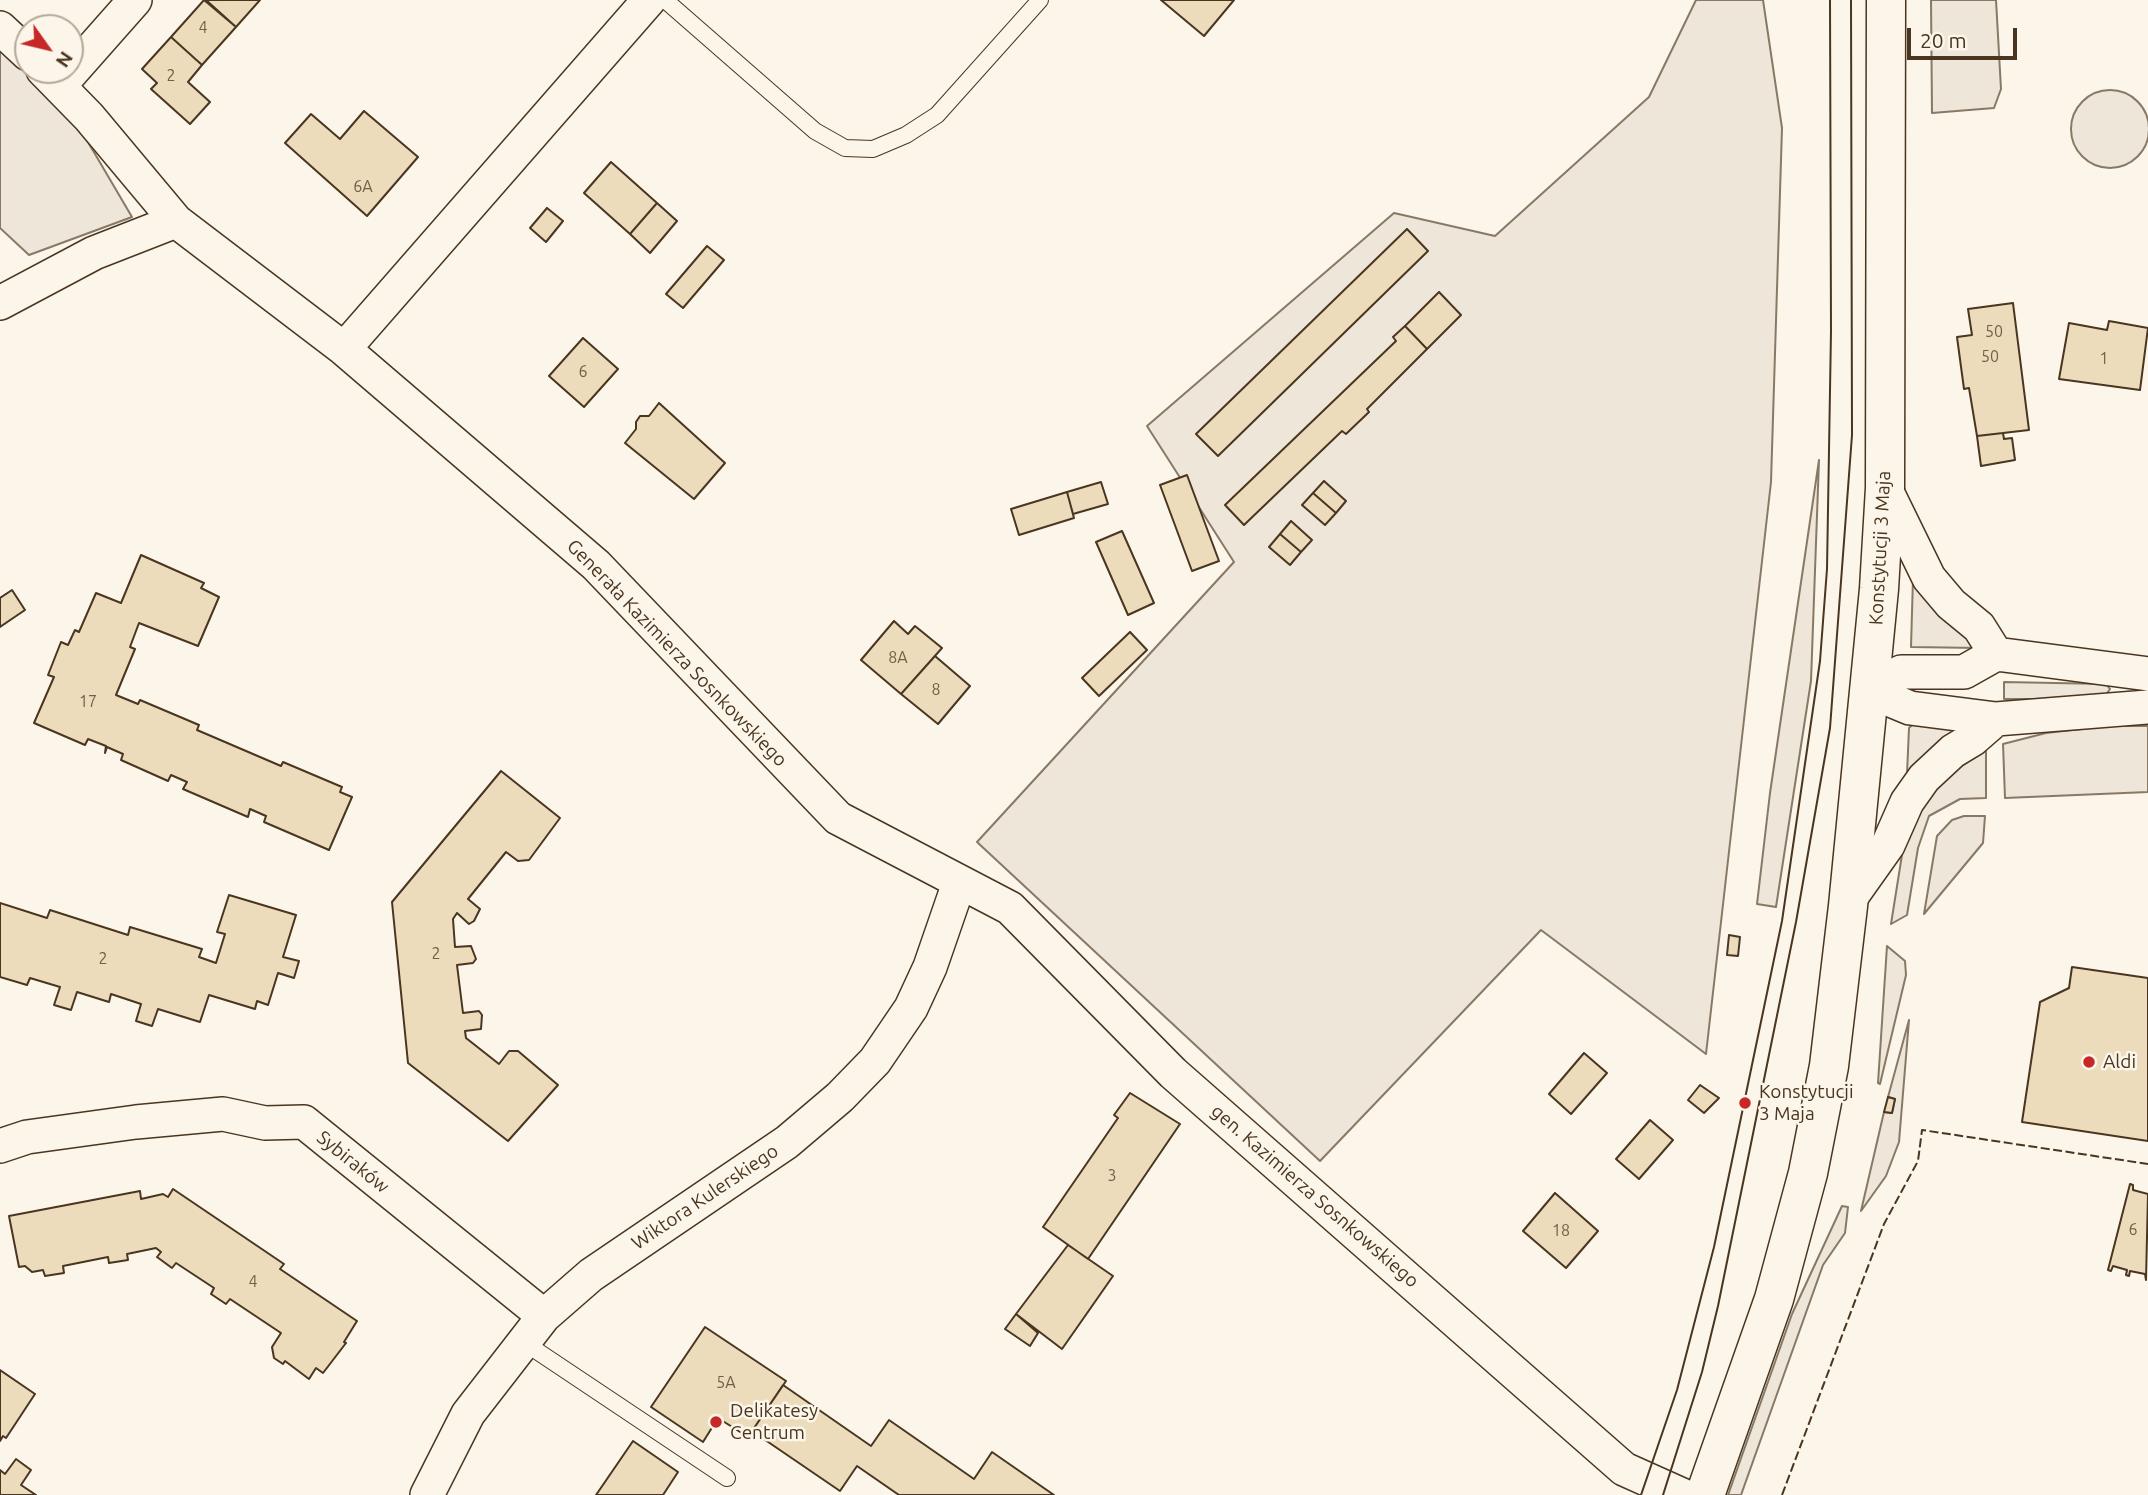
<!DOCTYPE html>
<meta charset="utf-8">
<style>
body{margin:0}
#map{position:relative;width:2148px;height:1495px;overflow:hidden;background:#fbf6e9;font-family:Ubuntu,sans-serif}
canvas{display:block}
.north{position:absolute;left:14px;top:14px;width:70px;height:70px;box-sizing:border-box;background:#fbf6e9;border:2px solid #b4a999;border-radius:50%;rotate:124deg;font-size:19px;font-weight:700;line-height:28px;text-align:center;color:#4a3520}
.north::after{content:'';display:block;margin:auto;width:24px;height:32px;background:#c62828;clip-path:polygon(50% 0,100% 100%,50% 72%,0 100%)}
.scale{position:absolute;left:1907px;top:28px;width:110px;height:32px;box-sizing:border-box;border:4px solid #4a3520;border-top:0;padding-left:9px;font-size:21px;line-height:24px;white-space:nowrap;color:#4a3520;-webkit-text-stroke:5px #fbf6e9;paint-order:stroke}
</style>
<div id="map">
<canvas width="2148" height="1495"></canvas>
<div class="north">N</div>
<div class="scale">20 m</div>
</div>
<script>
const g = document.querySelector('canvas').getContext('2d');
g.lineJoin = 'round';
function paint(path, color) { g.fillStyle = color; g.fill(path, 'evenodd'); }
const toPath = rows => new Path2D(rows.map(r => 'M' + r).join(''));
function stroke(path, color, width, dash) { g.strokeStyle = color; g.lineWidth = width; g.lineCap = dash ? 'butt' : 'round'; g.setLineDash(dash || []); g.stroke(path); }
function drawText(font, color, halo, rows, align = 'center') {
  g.font = font + ' Ubuntu,sans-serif'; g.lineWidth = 5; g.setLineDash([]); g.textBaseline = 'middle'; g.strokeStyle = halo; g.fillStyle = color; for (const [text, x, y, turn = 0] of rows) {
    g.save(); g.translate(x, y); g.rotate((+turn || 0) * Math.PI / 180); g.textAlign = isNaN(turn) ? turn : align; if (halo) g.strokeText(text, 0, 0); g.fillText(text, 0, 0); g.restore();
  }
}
const green = toPath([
 [1696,0,1763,0,1782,128,1771,482,1706,1054,1541,930,1320,1161,977,842,1234,562,1147,426,1394,213,1495,236,1649,97,1696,0],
 [1931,0,1996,0,2001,89,1994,108,1932,113,1931,0],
 [0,42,58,91,132,217,29,255,0,228,0,42],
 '2071 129a39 39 0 1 1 78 0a39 39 0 1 1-78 0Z',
 [1819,460,1811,681,1776,907,1757,904,1770,793,1819,460],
 [1913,578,1979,648,1911,647,1913,578],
 [2004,682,2106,684,2110,689,2103,699,2004,699,2004,682],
 [1913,724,1969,724,1907,774,1909,728,1913,724],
 [2108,726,2148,726,2148,792,2005,798,2003,744,2046,733,2108,726],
 [1986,751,1986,798,1960,799,1929,816,1918,848,1907,915,1891,924,1905,836,1926,799,1957,769,1986,751],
 [1964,816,1985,816,1983,843,1924,914,1937,836,1952,820,1964,816],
 [1887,946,1905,961,1906,975,1880,1084,1878,1083,1887,946],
 [1909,1020,1899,1142,1886,1176,1861,1211,1884,1112,1892,1113,1895,1099,1888,1097,1909,1020],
 [1842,1206,1848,1207,1845,1233,1823,1265,1741,1495,1728,1495,1792,1314,1842,1206]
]);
paint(green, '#ede6d9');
stroke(green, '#887966', 2);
const building = toPath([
 [204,0,236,27,202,65,171,37,204,0],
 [206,0,260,0,236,27,206,0],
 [1161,0,1234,0,1204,36,1161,0],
 [171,37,202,65,188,82,210,102,190,124,151,89,157,83,142,69,171,37],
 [364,111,418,157,367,216,285,143,311,114,340,139,364,111],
 [611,162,657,203,630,234,584,193,611,162],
 [657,203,677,221,650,253,630,234,657,203],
 [547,208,563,221,546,242,530,228,547,208],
 [1407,229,1428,251,1218,456,1196,434,1407,229],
 [707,246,724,260,683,308,666,294,707,246],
 [1439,292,1461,315,1427,349,1405,326,1439,292],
 [2013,303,2029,430,1977,436,1969,388,1964,389,1957,337,1972,335,1968,309,2013,303],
 [2109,321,2148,328,2140,390,2059,379,2069,323,2107,330,2109,321],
 [1405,326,1427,349,1367,409,1369,412,1346,434,1342,431,1244,525,1225,505,1396,341,1393,337,1405,326],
 [583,338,618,369,584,407,549,376,583,338],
 [659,403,725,463,694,499,625,443,636,429,636,422,640,416,649,416,659,403],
 [2003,433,2004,439,2012,438,2015,460,1981,466,1977,436,2003,433],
 [1187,475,1219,561,1192,571,1160,485,1187,475],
 [1324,481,1346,501,1336,513,1313,493,1324,481],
 [1101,482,1108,504,1073,514,1067,492,1101,482],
 [1067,492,1074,518,1019,535,1011,509,1067,492],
 [1313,493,1336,513,1325,525,1302,505,1313,493],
 [1291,521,1312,540,1301,552,1280,534,1291,521],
 [1122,531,1154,603,1128,615,1096,542,1122,531],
 [1280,534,1301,552,1290,565,1269,547,1280,534],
 [141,555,204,583,201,588,219,597,198,646,139,623,130,647,135,649,116,695,138,704,140,700,199,725,197,730,281,766,283,762,342,787,340,792,352,797,329,850,264,822,266,816,250,809,248,817,183,789,187,782,171,775,168,781,121,760,123,754,107,747,105,753,106,746,88,739,85,745,34,723,54,677,48,675,61,642,68,645,75,630,79,632,96,593,121,603,141,555],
 [12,590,25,610,0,627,0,598,12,590],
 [894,621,908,634,915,626,942,648,901,694,861,660,894,621],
 [1130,632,1147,650,1099,696,1082,678,1130,632],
 [935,656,970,686,938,724,901,694,935,656],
 [501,771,560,818,529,860,518,861,506,852,468,899,480,909,474,921,469,924,457,913,453,919,455,947,471,946,476,959,473,963,457,965,463,1013,479,1011,482,1015,481,1029,465,1031,466,1038,499,1064,509,1051,518,1051,558,1085,508,1141,408,1063,392,902,501,771],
 [229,895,296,915,283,957,299,961,294,978,278,973,268,1005,257,1001,255,1009,209,995,200,1022,158,1009,152,1026,136,1021,141,1004,111,994,109,1002,77,992,71,1010,54,1005,60,987,30,978,27,985,0,977,0,903,47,918,50,910,128,935,130,927,202,949,199,957,216,963,225,934,217,932,229,895],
 [1729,935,1740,937,1738,956,1727,955,1729,935],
 [2072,967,2148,978,2148,1141,2022,1122,2040,1002,2069,988,2072,967],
 [1584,1053,1607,1073,1571,1114,1549,1094,1584,1053],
 [1700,1085,1719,1098,1704,1113,1688,1100,1700,1085],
 [1130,1093,1180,1124,1088,1259,1043,1227,1118,1118,1114,1115,1130,1093],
 [1888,1097,1895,1099,1892,1113,1884,1112,1888,1097],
 [1650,1120,1673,1140,1639,1179,1616,1159,1650,1120],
 [2130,1184,2133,1185,2133,1190,2148,1194,2146,1280,2145,1274,2130,1271,2129,1276,2126,1275,2127,1270,2113,1266,2111,1271,2108,1270,2130,1184],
 [173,1189,284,1264,280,1269,357,1321,344,1342,346,1343,323,1373,316,1368,309,1379,285,1361,283,1364,274,1358,272,1347,281,1333,230,1299,226,1304,211,1294,214,1288,176,1263,172,1268,157,1257,161,1252,156,1248,127,1254,128,1260,109,1263,108,1257,63,1266,64,1273,45,1276,43,1270,32,1272,25,1266,19,1267,9,1216,140,1191,141,1199,163,1194,168,1197,173,1189],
 [1555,1193,1598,1231,1566,1268,1523,1231,1555,1193],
 [1068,1245,1113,1276,1062,1349,1016,1314,1068,1245],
 [1016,1314,1038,1333,1030,1346,1005,1329,1016,1314],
 [705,1327,786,1381,748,1437,718,1418,703,1442,651,1407,705,1327],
 [0,1370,35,1394,6,1438,3,1436,0,1441,0,1370],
 [783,1385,871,1446,889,1420,974,1479,992,1452,1054,1495,899,1495,857,1466,840,1491,752,1431,783,1385],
 [633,1441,678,1472,663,1495,596,1495,633,1441],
 [16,1459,31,1470,21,1485,36,1495,0,1495,0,1470,5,1474,16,1459]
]);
paint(building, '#ecdcbc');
stroke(building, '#4a3520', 2);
const service = toPath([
 [665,0,815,131,845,148,873,149,906,135,937,115,1040,0],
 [522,1341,727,1478]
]);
const minor = toPath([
 [0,28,28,54],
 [43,70,89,117,176,221,344,349,596,565,838,818,1010,908,1173,1073,1624,1469,1682,1495],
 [59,86,135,0],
 [0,303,94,253,176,221],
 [344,349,649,0],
 [1885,488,1929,578,1951,604,1979,627,1996,654],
 [1869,691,1901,672,1964,672,1996,654,2148,674],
 [1869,691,1910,708,1996,719,2148,707],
 [1849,900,1888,845,1907,802,1924,778,1953,751,1973,739,1996,719],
 [0,1146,27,1137,136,1122,223,1114,265,1123,304,1122,544,1316],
 [427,1495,468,1414,544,1316,591,1275,787,1142,840,1097,875,1061,911,1008,930,967,959,883]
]);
const tertiary = toPath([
 [1705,1495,1774,1299,1808,1173,1829,1066,1848,906,1879,589,1885,488,1886,0]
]);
stroke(service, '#4a3520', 18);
stroke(minor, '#4a3520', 36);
stroke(tertiary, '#4a3520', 41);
stroke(service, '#fbf6e9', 16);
stroke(minor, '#fbf6e9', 33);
stroke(tertiary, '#fbf6e9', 38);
stroke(toPath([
 [1641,1495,1677,1390,1714,1247,1782,921,1820,661,1827,569,1831,331,1830,0],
 [1663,1495,1702,1372,1718,1306,1796,922,1830,728,1852,435,1851,0]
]), '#4a3520', 2);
stroke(toPath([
 [1782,1495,1884,1224,1918,1161,1922,1130,2148,1164]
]), '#4a3520', 2, [9, 3.5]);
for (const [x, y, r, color] of [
 [2089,1062,7,"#c62828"],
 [1745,1103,7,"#c62828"],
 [716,1422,7,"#c62828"]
]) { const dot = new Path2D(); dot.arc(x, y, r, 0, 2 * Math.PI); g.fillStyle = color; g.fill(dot); stroke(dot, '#fbf6e9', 2.5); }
drawText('16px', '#725f47', null, [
 ["4",203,28],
 ["2",171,76],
 ["6A",363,187],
 ["50",1994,332],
 ["50",1990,357],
 ["1",2104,359],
 ["6",583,372],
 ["8A",898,658],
 ["8",936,690],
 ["17",88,702],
 ["2",436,954],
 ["2",103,959],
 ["3",1112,1176],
 ["6",2133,1230],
 ["18",1561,1231],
 ["4",253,1282],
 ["5A",726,1383]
]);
drawText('19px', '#4a3520', '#fbf6e9', [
 ["Konstytucji 3 Maja",1880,548,-87],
 ["Generała Kazimierza Sosnkowskiego",677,653,46],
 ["Sybiraków",353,1162,39],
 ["gen. Kazimierza Sosnkowskiego",1315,1196,41],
 ["Wiktora Kulerskiego",705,1197,-34]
]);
drawText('19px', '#4a3520', '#fbf6e9', [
 ["Aldi",2103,1062],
 ["Konstytucji",1759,1092],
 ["3 Maja",1759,1114],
 ["Delikatesy",730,1411],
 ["Centrum",730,1433]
], 'left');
</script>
